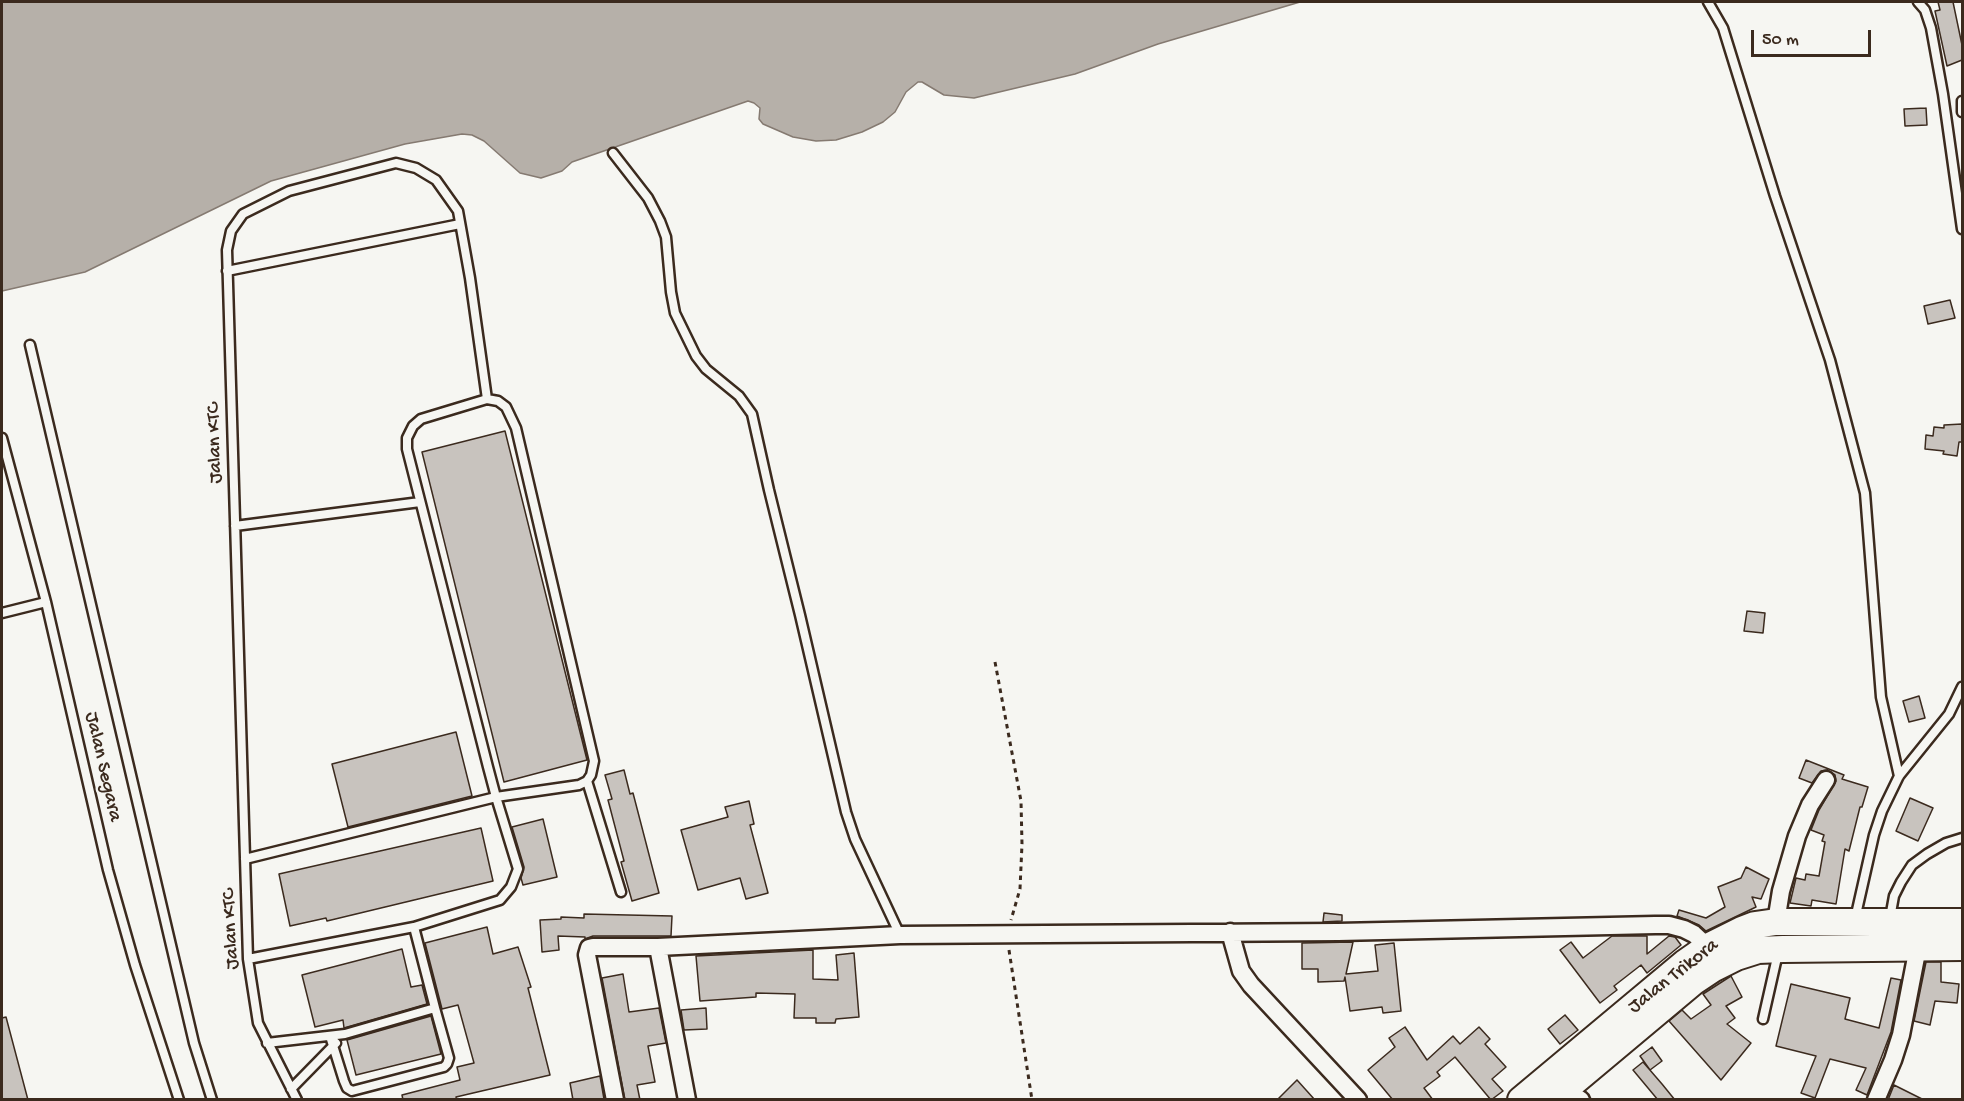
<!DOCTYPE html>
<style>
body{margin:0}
#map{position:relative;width:1964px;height:1101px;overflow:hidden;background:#f6f6f2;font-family:"Gochi Hand",sans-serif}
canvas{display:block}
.frame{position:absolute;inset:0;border:3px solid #3b2a1e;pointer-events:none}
.scale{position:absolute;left:1751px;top:30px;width:120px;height:27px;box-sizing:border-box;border:3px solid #3b2a1e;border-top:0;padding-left:8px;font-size:18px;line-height:21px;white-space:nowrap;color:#3b2a1e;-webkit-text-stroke:4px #f6f6f2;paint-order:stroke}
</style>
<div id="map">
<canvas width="1964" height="1101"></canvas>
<div class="frame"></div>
<div class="scale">50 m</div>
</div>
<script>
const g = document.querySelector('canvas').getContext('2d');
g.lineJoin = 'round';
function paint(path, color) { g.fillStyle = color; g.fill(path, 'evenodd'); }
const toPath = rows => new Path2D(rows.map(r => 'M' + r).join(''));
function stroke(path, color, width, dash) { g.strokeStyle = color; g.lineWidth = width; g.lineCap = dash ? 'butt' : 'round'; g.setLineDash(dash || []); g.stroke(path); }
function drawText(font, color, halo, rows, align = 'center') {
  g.font = font + ' "Gochi Hand",sans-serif'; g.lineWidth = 4.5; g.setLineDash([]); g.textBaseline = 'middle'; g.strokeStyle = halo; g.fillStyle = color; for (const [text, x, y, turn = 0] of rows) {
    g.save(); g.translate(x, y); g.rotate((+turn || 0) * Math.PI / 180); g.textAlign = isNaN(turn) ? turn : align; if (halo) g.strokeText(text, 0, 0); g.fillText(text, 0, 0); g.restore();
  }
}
const water = toPath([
 [2,2,1300,2,1158,44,1075,74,974,98,944,95,922,82,918,82,906,92,895,112,883,122,862,132,836,140,816,141,793,137,763,124,759,119,760,108,754,103,748,101,572,162,562,171,541,178,520,173,484,141,472,135,462,134,405,144,271,181,85,272,2,291,2,2]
]);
paint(water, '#b6b0a9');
stroke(water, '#857a71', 1.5);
const building = toPath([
 [1938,2,1953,2,1962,45,1962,60,1947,66,1935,11,1940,10,1938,2],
 [1926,108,1927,125,1905,126,1904,109,1926,108],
 [1950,300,1955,318,1928,324,1924,306,1950,300],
 [1962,424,1962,442,1959,442,1957,456,1943,454,1944,451,1925,449,1926,435,1933,436,1934,427,1944,428,1944,425,1962,424],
 [505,431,587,760,504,782,422,452,505,431],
 [1747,611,1765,613,1763,633,1744,631,1747,611],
 [1919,696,1925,718,1909,722,1903,701,1919,696],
 [456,732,472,796,348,827,332,764,456,732],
 [1806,760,1844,775,1842,779,1868,787,1862,807,1860,807,1849,851,1845,849,1836,904,1812,900,1811,906,1790,903,1796,878,1805,880,1806,874,1819,876,1825,842,1822,841,1824,835,1811,830,1819,810,1836,781,1835,775,1827,770,1821,771,1812,783,1799,778,1806,760],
 [624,770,630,794,633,793,659,893,632,901,621,862,624,861,608,800,612,799,605,775,624,770],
 [1910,798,1933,808,1918,841,1896,831,1910,798],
 [749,801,754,824,750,825,768,893,746,899,740,878,698,890,681,830,728,817,725,807,749,801],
 [543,819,557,877,523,885,521,878,524,867,512,827,543,819],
 [481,828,493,881,327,921,326,918,290,926,279,874,481,828],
 [1746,867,1769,879,1761,899,1752,897,1756,907,1706,931,1699,925,1677,916,1679,910,1706,918,1725,907,1718,887,1741,878,1746,867],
 [1324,913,1342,915,1342,921,1323,922,1324,913],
 [584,914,672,916,671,936,593,936,585,939,585,937,558,936,559,950,542,952,540,920,561,919,561,917,584,918,584,914],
 [487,927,493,954,518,947,531,987,528,988,550,1075,456,1097,457,1100,403,1100,402,1095,460,1080,457,1067,474,1063,458,1005,442,1009,425,943,487,927],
 [1612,936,1647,936,1647,954,1669,936,1675,937,1681,945,1647,973,1641,965,1614,986,1617,990,1600,1003,1560,950,1571,942,1583,958,1612,936],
 [1353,942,1346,974,1378,971,1375,945,1394,943,1401,1011,1383,1013,1382,1007,1350,1011,1345,977,1344,981,1318,982,1318,969,1302,969,1302,943,1353,942],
 [402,949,411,987,422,985,427,1004,344,1028,343,1020,315,1027,302,975,402,949],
 [813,950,813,979,838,980,836,955,854,953,859,1017,836,1019,835,1023,816,1023,816,1018,794,1018,795,994,756,993,756,997,700,1001,696,956,813,950],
 [1926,962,1941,962,1941,982,1959,984,1957,1003,1935,1001,1930,1025,1914,1021,1926,962],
 [623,974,629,1012,659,1008,666,1043,648,1046,655,1082,637,1085,640,1100,625,1100,602,978,623,974],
 [1731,976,1742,997,1726,1006,1735,1018,1727,1024,1751,1043,1721,1080,1669,1021,1682,1010,1691,1019,1711,1005,1703,994,1731,976],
 [1891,978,1901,980,1891,1032,1867,1095,1856,1090,1866,1068,1830,1059,1815,1098,1801,1093,1816,1056,1776,1046,1791,984,1850,998,1845,1019,1879,1028,1891,978],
 [706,1008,707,1029,684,1030,681,1010,706,1008],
 [1565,1015,1578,1030,1560,1044,1548,1029,1565,1015],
 [431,1016,441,1054,356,1075,347,1040,431,1016],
 [6,1017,28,1100,2,1100,2,1018,6,1017],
 [1405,1027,1427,1060,1453,1036,1460,1044,1479,1027,1490,1039,1485,1044,1506,1067,1492,1079,1503,1091,1491,1100,1455,1057,1437,1072,1440,1076,1424,1088,1433,1100,1393,1100,1368,1070,1395,1047,1389,1038,1405,1027],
 [1652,1047,1662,1061,1650,1070,1640,1056,1652,1047],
 [1643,1062,1662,1084,1675,1100,1658,1100,1633,1070,1643,1062],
 [600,1076,604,1099,573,1100,570,1083,600,1076],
 [1297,1080,1315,1100,1277,1100,1297,1080],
 [1894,1085,1924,1100,1888,1100,1894,1085]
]);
paint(building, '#c8c3be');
stroke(building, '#3b2a1e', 1.5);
const service = toPath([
 [1708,2,1723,28,1775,196,1830,360,1865,493,1881,697,1899,776],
 [1918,2,1925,10,1931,28,1943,94,1962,229],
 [1962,101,1962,112],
 [613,153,648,198,660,221,666,237,671,292,675,313,696,356,706,369,739,396,752,414,769,490,800,615,846,812,855,839,900,935],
 [227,271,460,224],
 [30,345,194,1043,212,1100],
 [2,438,46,602,108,870,135,965,179,1100],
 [235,526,420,502],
 [2,613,46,602],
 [587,781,621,892],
 [245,859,496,797,579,785,587,781,591,775,594,761,516,428,506,407,498,401,487,399,421,419,413,426,407,438,407,449,488,767,496,797,518,869,511,887,500,900,414,927,435,1008,345,1034,267,1043],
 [1890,918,1894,896,1901,882,1912,865,1927,854,1946,843,1962,838],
 [1855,919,1874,835,1882,811,1899,776,1949,714,1962,687],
 [248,959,414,927],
 [1763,1019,1778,953],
 [330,1036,344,1081,347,1088,352,1091,444,1067,447,1064,449,1058,435,1008],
 [291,1089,336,1043],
 [297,1100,258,1023,248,959,227,250,231,231,243,214,289,191,396,163,416,168,436,180,458,211,470,278,487,399]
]);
const minor = toPath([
 [1776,922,1781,891,1797,836,1810,805,1826,780],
 [1230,932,1241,971,1251,985,1358,1100],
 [658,947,687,1100],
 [1558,1085,1581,1100],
 [615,1100,587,955,589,948,593,947,658,947,900,935,1338,932,1655,925,1669,925,1684,929,1694,934,1708,947],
 [1876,1100,1893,1060,1901,1035,1918,947]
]);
const primary = toPath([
 [1521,1100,1685,963,1708,947,1742,930,1755,925,1776,922,1962,922],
 [1552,1100,1693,982,1714,968,1736,957,1758,950,1783,949,1962,947]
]);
stroke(service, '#3b2a1e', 13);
stroke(minor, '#3b2a1e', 21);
stroke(primary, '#3b2a1e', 30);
stroke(toPath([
 [995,662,1021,801,1022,844,1020,889,1011,920],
 [1009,950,1032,1100]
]), '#3b2a1e', 3, [4.5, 4.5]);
stroke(service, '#f6f6f2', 8);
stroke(minor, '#f6f6f2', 16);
stroke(primary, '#f6f6f2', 26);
drawText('20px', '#3b2a1e', '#f6f6f2', [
 ["Jalan KTC",216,443,-92],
 ["Jalan Segara",102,767,77],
 ["Jalan KTC",232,929,-93],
 ["Jalan Trikora",1674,977,-38]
]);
</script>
